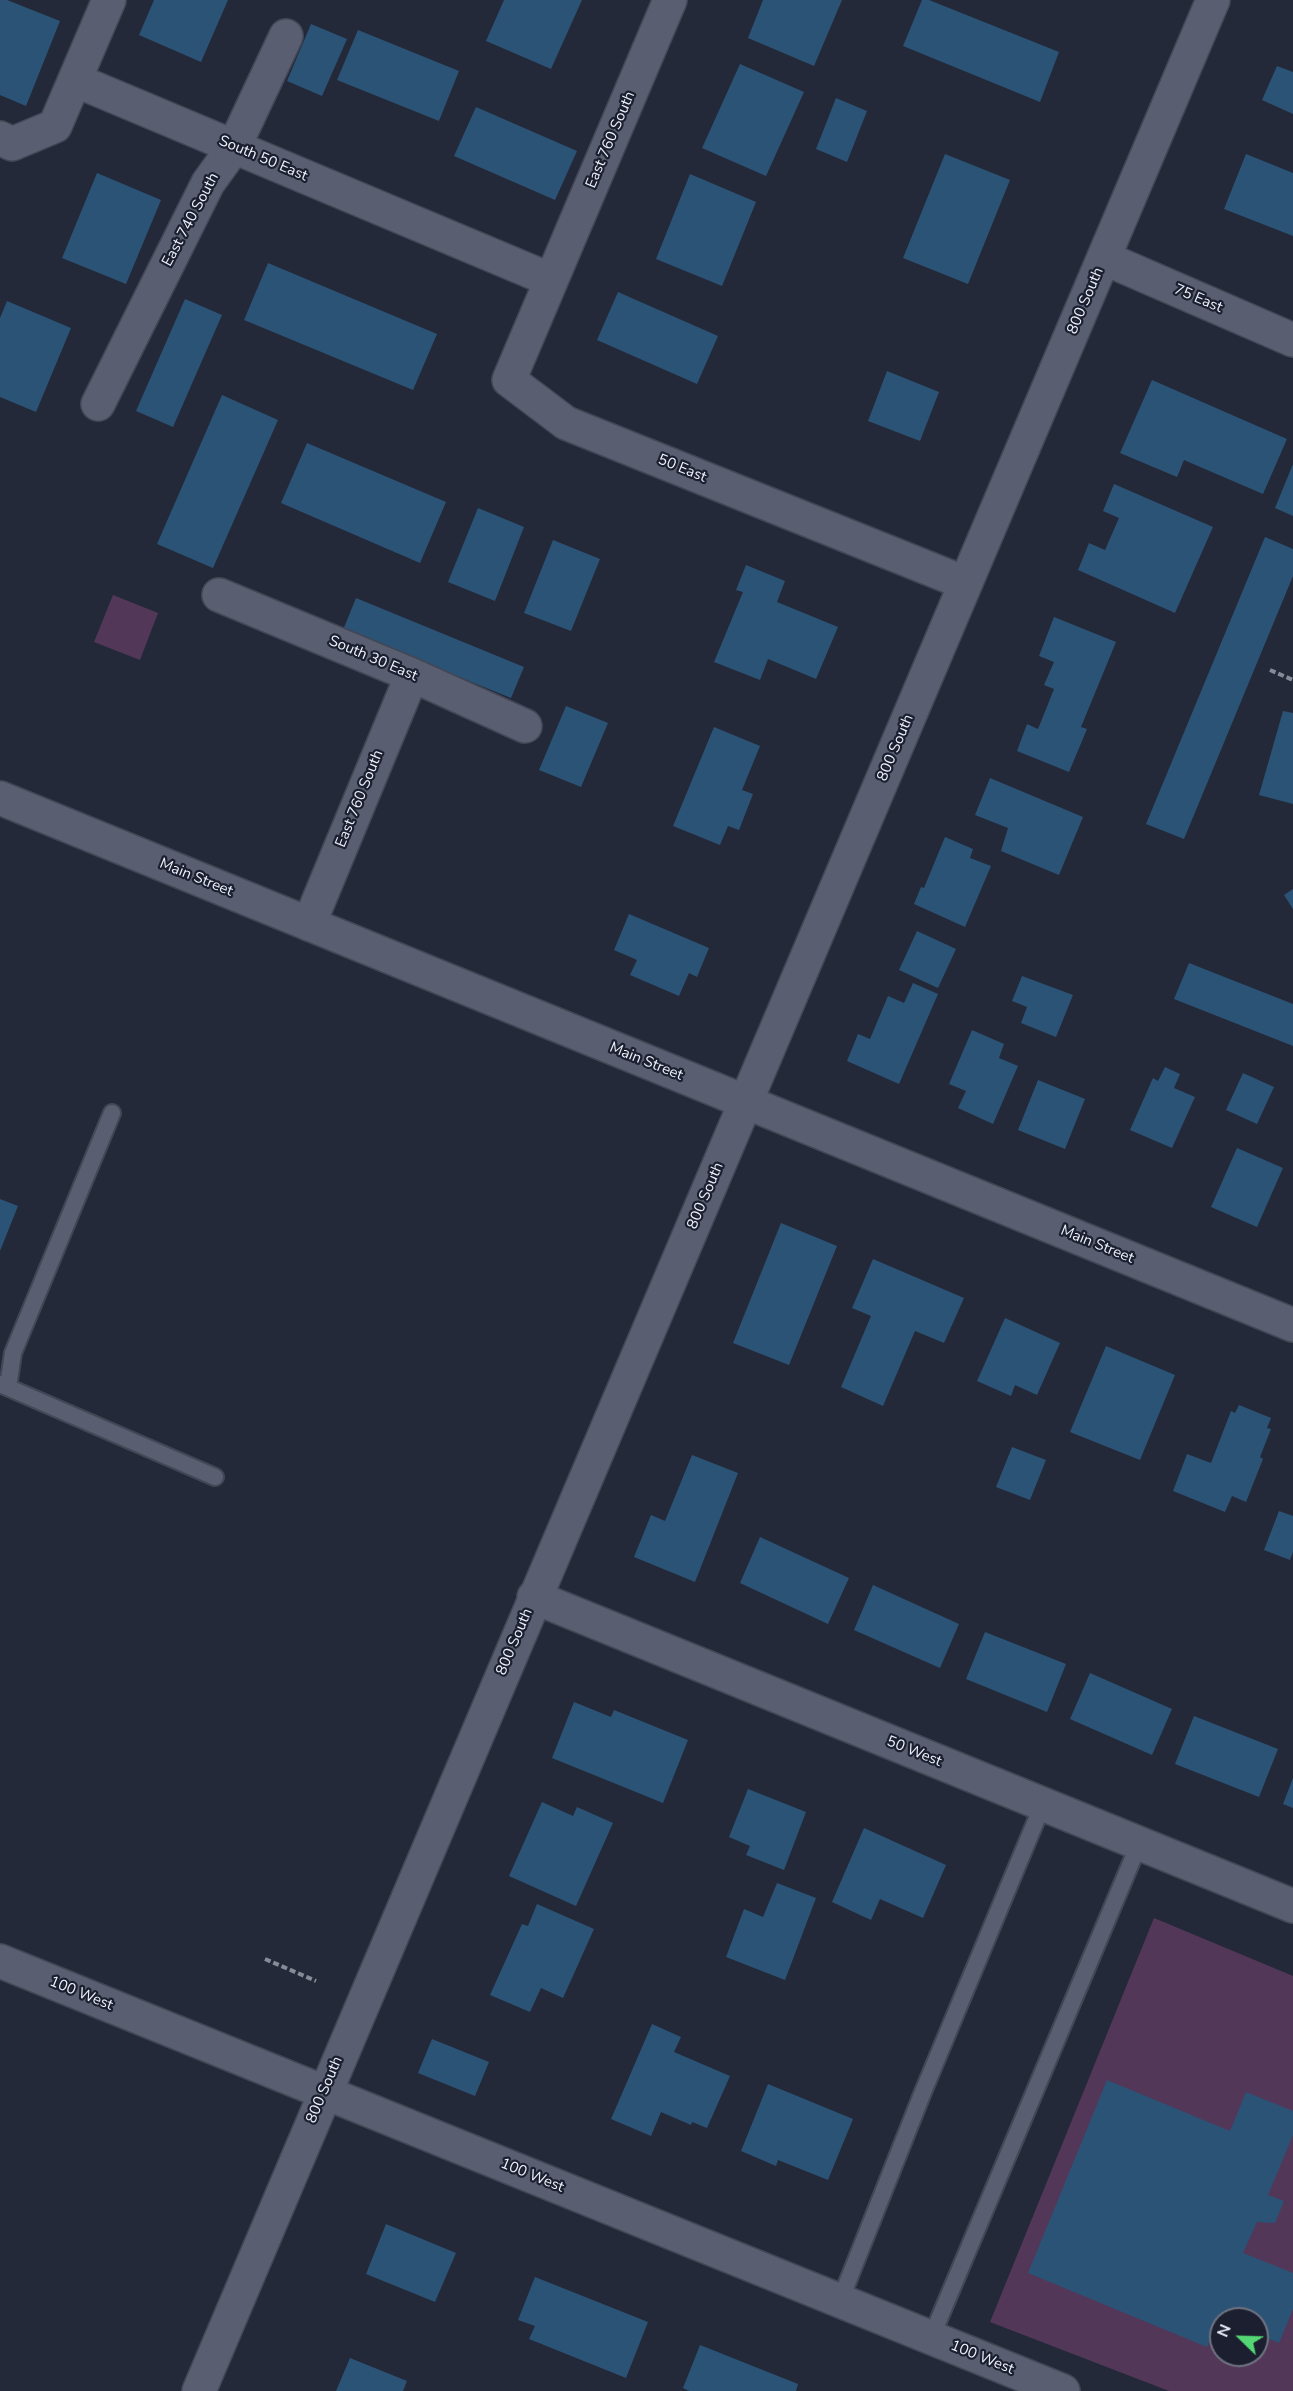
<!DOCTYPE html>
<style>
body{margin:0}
#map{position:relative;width:1293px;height:2391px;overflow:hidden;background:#242939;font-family:"Nunito Sans",sans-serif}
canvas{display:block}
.north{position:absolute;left:1209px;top:2307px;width:60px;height:60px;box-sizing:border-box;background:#1b1f2f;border:2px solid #6f7381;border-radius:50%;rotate:293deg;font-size:16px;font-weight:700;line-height:24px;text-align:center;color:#edf1fc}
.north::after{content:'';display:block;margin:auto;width:21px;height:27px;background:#53d673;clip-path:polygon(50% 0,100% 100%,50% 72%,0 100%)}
</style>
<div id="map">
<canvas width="1293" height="2391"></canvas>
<div class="north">N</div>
</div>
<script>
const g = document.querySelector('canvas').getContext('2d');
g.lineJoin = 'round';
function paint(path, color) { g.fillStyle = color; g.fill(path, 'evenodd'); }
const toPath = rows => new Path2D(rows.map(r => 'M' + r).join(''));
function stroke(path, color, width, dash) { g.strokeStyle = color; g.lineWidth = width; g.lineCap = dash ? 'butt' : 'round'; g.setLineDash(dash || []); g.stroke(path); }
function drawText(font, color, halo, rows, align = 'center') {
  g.font = font + ' "Nunito Sans",sans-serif'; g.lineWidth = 4.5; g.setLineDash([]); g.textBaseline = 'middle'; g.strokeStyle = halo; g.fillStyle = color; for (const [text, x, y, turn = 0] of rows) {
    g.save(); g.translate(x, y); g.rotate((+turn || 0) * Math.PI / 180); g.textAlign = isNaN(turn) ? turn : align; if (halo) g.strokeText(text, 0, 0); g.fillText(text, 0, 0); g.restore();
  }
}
paint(toPath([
 [113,595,158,613,140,660,94,642],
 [1154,1918,1293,1976,1293,2391,1169,2391,990,2322],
 [1221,2319,1257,2319,1257,2355,1221,2355]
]), '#533759');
paint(toPath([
 [0,0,7,0,60,21,26,106,0,95],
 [154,0,228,0,201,62,139,35],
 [504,0,582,0,551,69,486,41],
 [763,0,842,0,814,66,748,38],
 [922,0,929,0,1059,52,1040,102,903,46],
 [311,24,347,39,322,96,287,81],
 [358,30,459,71,439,121,337,80],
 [740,64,804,92,766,176,702,148],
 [1277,66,1293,72,1293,114,1262,100],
 [836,98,867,111,847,162,816,149],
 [476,107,577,151,555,200,454,156],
 [945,154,1010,180,968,284,903,258],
 [1246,154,1293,173,1293,236,1224,209],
 [97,173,161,200,126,284,62,258],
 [690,174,756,202,722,286,656,259],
 [268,263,437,334,413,390,244,320],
 [618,292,718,336,697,384,597,340],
 [185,299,222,315,173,427,136,411],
 [7,301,71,328,36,412,0,397,0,318],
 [887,371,939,392,920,441,868,421],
 [1152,380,1287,439,1263,494,1184,460,1177,477,1120,453],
 [222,395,278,420,213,568,157,544],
 [307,443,446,502,420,563,281,503],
 [1293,464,1293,516,1275,508],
 [1114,484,1213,527,1175,613,1078,570,1089,543,1105,550,1119,518,1103,511],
 [478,508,524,527,495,601,448,582],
 [1265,537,1293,549,1293,576,1184,839,1146,824],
 [553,540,600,559,571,631,524,613],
 [746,565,785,581,777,602,838,627,816,679,768,659,760,680,714,662,743,592,736,590],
 [356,598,524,667,511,698,343,630],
 [1054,617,1116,642,1081,727,1087,729,1069,772,1017,751,1027,724,1038,729,1054,689,1044,685,1054,662,1039,656],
 [566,706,608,723,581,787,539,770],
 [1283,711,1293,713,1293,804,1259,795],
 [714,727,760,746,742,790,753,794,739,830,728,826,720,845,673,826],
 [990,778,1083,817,1059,875,1001,851,1008,828,975,815],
 [945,837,973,849,970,858,991,866,965,927,914,904,921,887,924,888],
 [1293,889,1293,909,1284,895],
 [629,914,709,948,697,977,689,973,679,996,630,975,637,960,614,950],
 [917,931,956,949,938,988,899,970],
 [1189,963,1293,1004,1293,1046,1174,999],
 [1022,976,1073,995,1056,1037,1021,1023,1027,1007,1012,1001],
 [913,983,938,994,899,1084,847,1061,858,1034,870,1039,888,996,904,1003],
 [972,1030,1004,1044,999,1058,1018,1066,993,1124,958,1108,966,1091,949,1084],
 [1165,1067,1180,1074,1174,1088,1195,1097,1172,1148,1130,1130,1153,1078,1158,1081],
 [1243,1073,1274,1087,1257,1124,1226,1110],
 [1038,1080,1085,1099,1065,1149,1018,1130],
 [1237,1148,1283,1168,1257,1227,1211,1207],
 [0,1199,18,1206,0,1251],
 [781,1223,837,1246,789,1365,733,1343],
 [873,1259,964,1298,944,1343,915,1331,883,1406,841,1387,871,1316,852,1308],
 [1005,1318,1060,1343,1037,1395,1015,1385,1011,1396,977,1381],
 [1106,1346,1175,1375,1140,1460,1070,1432],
 [1239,1405,1271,1418,1267,1428,1271,1429,1260,1457,1263,1459,1246,1502,1232,1496,1225,1512,1173,1491,1187,1454,1211,1463,1231,1411,1235,1413],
 [1012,1447,1046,1460,1030,1500,996,1487],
 [692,1455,738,1473,695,1582,634,1557,651,1515,665,1521],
 [1279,1511,1293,1516,1293,1552,1290,1560,1264,1550],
 [760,1537,849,1578,828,1624,740,1583],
 [873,1585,959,1624,940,1668,854,1630],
 [985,1632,1066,1664,1047,1712,966,1679],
 [1090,1673,1172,1709,1152,1755,1070,1719],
 [574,1702,611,1717,614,1710,688,1740,663,1803,552,1758],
 [1194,1716,1278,1749,1259,1797,1175,1764],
 [1293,1778,1293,1808,1283,1804],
 [748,1789,806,1812,784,1870,746,1855,750,1846,729,1837],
 [542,1802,573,1816,577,1807,613,1823,576,1906,509,1876],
 [864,1828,946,1865,923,1918,880,1899,871,1920,832,1902],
 [777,1883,816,1898,785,1980,726,1957,744,1909,763,1917],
 [537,1904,594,1929,563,1998,541,1988,530,2012,490,1995,522,1924,528,1926],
 [652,2024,681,2037,674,2052,730,2076,707,2128,692,2122,691,2125,661,2112,651,2136,611,2119],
 [432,2039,489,2062,475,2096,418,2073],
 [1107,2080,1230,2131,1246,2092,1293,2111,1293,2135,1268,2195,1284,2201,1275,2223,1257,2222,1243,2253,1293,2273,1293,2309,1279,2343,1257,2334,1257,2319,1219,2318,1207,2347,1028,2273],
 [768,2084,853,2119,828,2180,778,2160,776,2166,741,2151],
 [386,2224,456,2253,435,2302,366,2274],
 [535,2277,648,2322,626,2378,529,2339,535,2326,518,2320],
 [700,2345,798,2384,796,2391,689,2391,683,2388],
 [350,2358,407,2381,403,2391,336,2391]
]), '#2b5376');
const service = toPath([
 [0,1384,215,1477],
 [8,1387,13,1353,112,1113],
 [840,2301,923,2092,1043,1804],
 [931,2338,1139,1844]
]);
const minor = toPath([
 [670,0,509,380,566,423,965,583],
 [75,80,551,280],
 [0,138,12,144,55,126,109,0],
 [1104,258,1293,340],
 [98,404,208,183,234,147,286,36],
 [219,595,412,675,525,726],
 [309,924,412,675],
 [534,1597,1293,1906],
 [0,1961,1063,2391]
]);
const tertiary = toPath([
 [0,798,1293,1325]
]);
const secondary = toPath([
 [199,2391,1213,0]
]);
stroke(service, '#434755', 20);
stroke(minor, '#434755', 36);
stroke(tertiary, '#434755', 36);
stroke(secondary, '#434755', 36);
stroke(toPath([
 [1270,670,1293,680],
 [265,1959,316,1981]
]), '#868b98', 4, [6, 3]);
stroke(service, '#595f71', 16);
stroke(minor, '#595f71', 33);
stroke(tertiary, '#595f71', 33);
stroke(secondary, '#595f71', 33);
drawText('15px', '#edf1fc', '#1b1f2f', [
 ["East 760 South",611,140,-67],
 ["South 50 East",263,159,23],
 ["East 740 South",191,220,-62],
 ["75 East",1198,299,23],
 ["800 South",1086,301,-67],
 ["50 East",682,469,22],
 ["South 30 East",373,659,23],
 ["800 South",896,748,-67],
 ["East 760 South",360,799,-68],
 ["Main Street",196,878,22],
 ["Main Street",646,1062,22],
 ["800 South",706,1196,-67],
 ["Main Street",1097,1245,22],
 ["800 South",515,1642,-67],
 ["50 West",914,1752,22],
 ["100 West",81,1994,22],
 ["800 South",325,2090,-67],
 ["100 West",532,2176,22],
 ["100 West",982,2358,22]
]);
</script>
